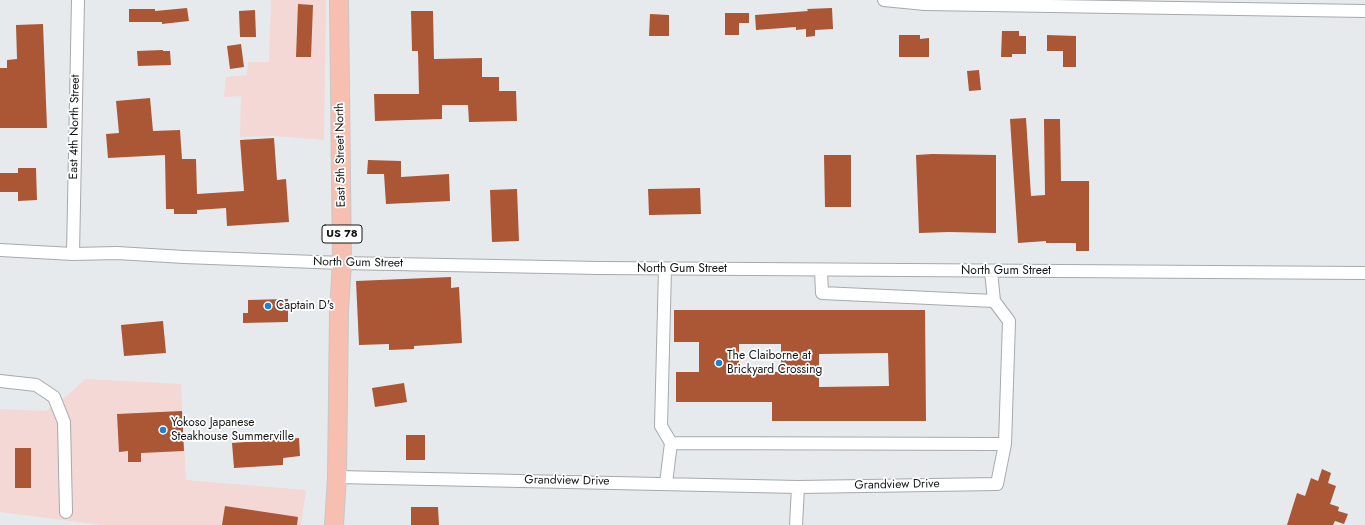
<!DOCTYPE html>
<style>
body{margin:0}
canvas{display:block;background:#e7eaec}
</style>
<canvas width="1365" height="525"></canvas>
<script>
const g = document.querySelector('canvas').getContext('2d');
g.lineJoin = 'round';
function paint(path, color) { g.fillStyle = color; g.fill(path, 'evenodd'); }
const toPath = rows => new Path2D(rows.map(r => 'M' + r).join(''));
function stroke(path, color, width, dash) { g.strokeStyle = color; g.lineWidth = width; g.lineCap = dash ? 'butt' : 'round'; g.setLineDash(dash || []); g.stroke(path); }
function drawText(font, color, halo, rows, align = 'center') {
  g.font = font + ' Jost,sans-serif'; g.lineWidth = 3.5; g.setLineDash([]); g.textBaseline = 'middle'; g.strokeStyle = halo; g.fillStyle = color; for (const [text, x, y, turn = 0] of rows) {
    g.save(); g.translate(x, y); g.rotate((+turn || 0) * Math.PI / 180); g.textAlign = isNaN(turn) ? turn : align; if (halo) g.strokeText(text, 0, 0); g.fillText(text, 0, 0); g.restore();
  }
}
paint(toPath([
 [271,0,326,0,324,140,274,136,240,137,241,96,224,97,226,77,247,75,248,62,269,62],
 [85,379,181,384,186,480,306,490,301,525,102,525,0,512,0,409,46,411,68,395]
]), '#f3d8d6');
paint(toPath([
 [298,4,313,5,311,57,296,57],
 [187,8,189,21,162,24,162,22,129,22,129,9,155,9,155,11],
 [832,8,833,29,815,30,815,36,806,37,806,29,796,30,796,27,756,30,755,15,808,11,807,9],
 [255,10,256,37,240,37,239,11],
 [411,11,433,11,434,59,482,58,482,77,499,77,499,91,516,91,517,121,469,122,468,105,442,105,442,119,375,121,374,94,419,94,418,51,412,51],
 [725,13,749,13,749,23,739,23,739,35,725,35],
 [650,14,669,15,669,36,649,36],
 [43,24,47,128,0,128,0,68,7,68,7,60,17,59,16,25],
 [1002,31,1019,31,1019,36,1026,36,1026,54,1012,54,1012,57,1001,57],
 [899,35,920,35,920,39,929,38,929,57,899,57],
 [1047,35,1076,36,1076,67,1063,67,1063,51,1047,51],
 [241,44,244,67,230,69,227,46],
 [163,50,163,51,170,51,171,65,138,66,137,51],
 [979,70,981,90,969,91,967,71],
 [150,98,153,131,180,130,182,159,196,159,197,194,244,191,240,140,274,138,277,180,286,179,289,222,227,226,226,208,197,210,197,214,174,214,174,209,166,209,165,155,108,158,106,134,119,133,116,101],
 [1026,118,1031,196,1045,195,1044,119,1060,119,1061,181,1089,181,1089,251,1076,251,1076,243,1046,243,1046,241,1018,243,1010,119],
 [932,154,996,155,996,233,949,232,919,233,916,155],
 [824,155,851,155,851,207,825,207],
 [368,160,401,161,401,177,449,174,450,201,386,204,384,174,367,174],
 [18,168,36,168,37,200,18,201,18,192,0,192,0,173,18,173],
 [700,188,701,214,649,215,648,189],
 [517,189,519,241,492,242,490,190],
 [451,277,451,288,459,287,462,343,414,346,414,349,389,350,389,344,359,345,356,281],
 [288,299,288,322,243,323,243,313,248,313,248,300],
 [674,310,925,310,926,421,772,421,772,402,676,402,676,372,699,372,699,342,674,342],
 [739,344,781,344,781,372,739,372],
 [888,353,889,386,819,387,819,354],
 [163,321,166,353,124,356,121,325],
 [404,383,407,402,375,407,372,388],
 [182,411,184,451,141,453,141,462,128,462,128,451,119,452,117,414],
 [406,435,425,435,425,460,406,460],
 [299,438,300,456,283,458,283,465,234,468,232,443],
 [15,448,31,448,31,488,15,488],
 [1322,469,1331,473,1328,483,1336,486,1330,504,1339,507,1338,511,1348,514,1344,524,1335,521,1333,525,1287,525,1297,493,1305,496,1311,478,1318,481],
 [225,506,298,517,297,525,222,525],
 [411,507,438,507,439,525,411,525]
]), '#ab5634');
const minor = toPath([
 [884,0,925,4,1365,11],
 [0,250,73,254,117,253,184,257,342,263,599,268,1365,273],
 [73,254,78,0],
 [665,269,661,426,671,443,666,483],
 [821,270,822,293,994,301],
 [991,271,994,301,1009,321,1005,444],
 [0,381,36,385,54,397,64,422,66,512],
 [671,443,1005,444,997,484,798,487],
 [337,477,798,487,796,525]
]);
const primary = toPath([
 [334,525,337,477,339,311,342,263,339,0]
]);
stroke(minor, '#a7a9ab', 14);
stroke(primary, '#c7c7c7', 20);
stroke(minor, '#fff', 12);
stroke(primary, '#f7bfaf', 18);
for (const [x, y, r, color] of [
 [268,306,4,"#1e81cc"],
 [719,363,4,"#1e81cc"],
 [163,430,4,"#1e81cc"]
]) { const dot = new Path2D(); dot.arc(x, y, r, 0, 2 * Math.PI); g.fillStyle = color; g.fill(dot); stroke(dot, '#fff', 1.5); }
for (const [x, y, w] of [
 [342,234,40]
]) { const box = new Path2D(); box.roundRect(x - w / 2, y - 9, w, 18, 3); g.fillStyle = '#fff'; g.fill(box); stroke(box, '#141516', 1); }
drawText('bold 11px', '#141516', null, [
 ["US 78",342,234]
]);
drawText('12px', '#141516', '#fff', [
 ["East 4th North Street",75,127,-89],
 ["East 5th Street North",341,155,-91],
 ["North Gum Street",358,263,1],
 ["North Gum Street",682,269],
 ["North Gum Street",1006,271],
 ["Grandview Drive",567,481,1],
 ["Grandview Drive",897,485,-1]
]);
drawText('12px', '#141516', '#fff', [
 ["Captain D's",276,306],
 ["The Claiborne at",727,356],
 ["Brickyard Crossing",727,370],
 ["Yokoso Japanese",171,423],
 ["Steakhouse Summerville",171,437]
], 'left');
</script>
